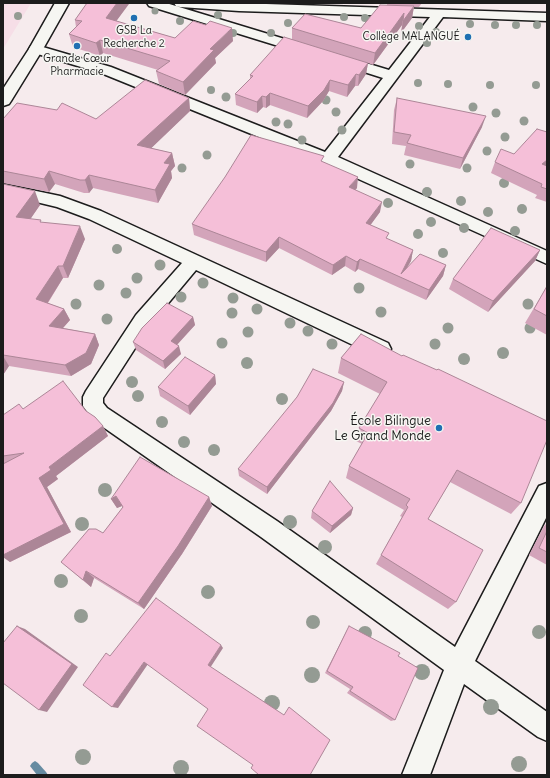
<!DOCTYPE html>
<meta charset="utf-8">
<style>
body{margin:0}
#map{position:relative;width:550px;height:778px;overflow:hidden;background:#f6ebed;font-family:Delius,sans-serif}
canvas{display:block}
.frame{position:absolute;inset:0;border:4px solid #1c1c1c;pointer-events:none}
</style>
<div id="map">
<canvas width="550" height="778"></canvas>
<div class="frame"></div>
</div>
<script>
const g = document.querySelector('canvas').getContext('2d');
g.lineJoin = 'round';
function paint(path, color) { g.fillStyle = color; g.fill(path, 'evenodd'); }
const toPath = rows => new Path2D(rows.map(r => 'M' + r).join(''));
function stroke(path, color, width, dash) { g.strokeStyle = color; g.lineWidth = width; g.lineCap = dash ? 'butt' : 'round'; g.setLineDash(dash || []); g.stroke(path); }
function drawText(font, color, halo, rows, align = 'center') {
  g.font = font + ' Delius,sans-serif'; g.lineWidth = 3; g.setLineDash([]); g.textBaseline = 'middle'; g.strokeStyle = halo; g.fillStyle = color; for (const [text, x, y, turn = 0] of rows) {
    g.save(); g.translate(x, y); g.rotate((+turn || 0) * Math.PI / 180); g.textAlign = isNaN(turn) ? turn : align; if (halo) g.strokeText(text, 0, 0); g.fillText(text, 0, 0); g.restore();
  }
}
paint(toPath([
 [3,3,31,3,3,49]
]), '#f6dee7');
paint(toPath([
 [35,761,38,763,46,772,48,775,37,775,30,766,32,763,35,761]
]), '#668ba1');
const street = toPath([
 [147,3,166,3,311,47,313,50,311,53,306,54,301,53,149,6,147,3],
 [174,3,235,3,547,13,547,21,443,17,338,157,547,251,547,264,323,163,101,73,31,52,29,49,31,46,36,45,111,67,325,152,383,78,336,63,334,60,336,57,346,57,389,70,430,17,239,11,180,7,176,6,174,3],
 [3,184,60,196,101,211,388,343,391,349,388,355,381,357,374,355,196,270,150,325,103,398,103,403,107,408,277,521,455,647,539,486,547,483,547,516,475,661,547,712,547,741,538,737,464,684,430,775,402,775,444,670,261,537,93,420,83,406,83,397,86,391,136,315,182,263,89,219,57,207,3,194,3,184]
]);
const primary = toPath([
 [55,3,69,3,43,49,11,101,9,104,3,106,3,89,29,49,55,3]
]);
stroke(street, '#1c1c1c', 3);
stroke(primary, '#1c1c1c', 3);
paint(street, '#f6f6f2');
paint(primary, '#f6f6f2');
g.fillStyle = '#949b93';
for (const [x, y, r] of [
 [155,11,3.5],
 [218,15,4],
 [18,16,4],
 [344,17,4],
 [365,18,4],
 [180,21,4],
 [288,23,4],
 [470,24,4],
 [495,25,4],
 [516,25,4],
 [537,25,4],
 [419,26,4],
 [436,32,4],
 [233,33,4],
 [271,33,4],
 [427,43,4],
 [418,83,4],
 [448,84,4],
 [490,85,4],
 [536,85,4],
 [211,90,4],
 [226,97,4.5],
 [326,100,4.5],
 [473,107,4.5],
 [336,112,4.5],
 [496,113,4.5],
 [524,121,4.5],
 [276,122,4.5],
 [288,124,4.5],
 [342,130,4.5],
 [505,137,4.5],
 [302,140,4.5],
 [487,151,4.5],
 [207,155,4.5],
 [410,164,4.5],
 [182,168,4.5],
 [467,168,4.5],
 [504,183,5],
 [427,192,5],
 [461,201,5],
 [388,203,5],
 [522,209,5],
 [488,212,5],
 [431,222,5],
 [464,228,5],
 [515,231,5],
 [418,234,5],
 [117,249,5],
 [443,253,5],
 [160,265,5.5],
 [137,278,5.5],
 [203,283,5.5],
 [99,285,5.5],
 [359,288,5.5],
 [126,293,5.5],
 [181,297,5.5],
 [233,298,5.5],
 [76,304,5.5],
 [528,304,5.5],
 [257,309,5.5],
 [381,312,5.5],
 [232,313,5.5],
 [107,319,5.5],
 [290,323,5.5],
 [448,328,5.5],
 [530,328,5.5],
 [308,331,5.5],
 [248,332,5.5],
 [222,343,5.5],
 [332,344,5.5],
 [435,344,5.5],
 [503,353,6],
 [464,359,6],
 [247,363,6],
 [132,382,6],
 [138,396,6],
 [282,399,6],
 [162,422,6],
 [184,442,6],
 [214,450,6],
 [105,490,7],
 [290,522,7],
 [82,524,7],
 [325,547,7],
 [61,581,7],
 [208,592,7],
 [81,616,7],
 [313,622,7],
 [539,632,7],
 [365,633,7],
 [422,672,8],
 [312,675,8],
 [272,703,8],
 [491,707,8],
 [83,757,8],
 [519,764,8],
 [181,768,8]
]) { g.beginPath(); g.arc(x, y, r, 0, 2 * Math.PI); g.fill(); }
paint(toPath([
 [87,3,129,3,116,21,175,38,233,41,215,58,216,63,185,95,159,84,156,71,158,70,103,53,100,56,73,47,69,34,76,27,75,20],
 [387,3,422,3,419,7,414,7,412,18,401,33,402,25,373,65,368,63,366,74,358,86,355,86,347,97,329,91,323,101,307,118,270,105,266,108,263,107,257,113,236,105,235,94,250,79,250,75,292,40,292,28,361,28,387,5],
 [189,98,190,111,151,148,172,153,175,166,171,171,172,178,158,203,93,188,89,193,84,193,55,184,49,192,3,183,3,119,96,119],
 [397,98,482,127,460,169,404,155,406,146,392,144,394,110],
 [547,132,547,202,535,198,537,195,491,173,495,162,514,154],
 [323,162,357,188,355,190,380,212,370,225,388,239,413,250,411,261,407,267,446,265,443,276,426,300,358,269,355,272,345,266,332,275,279,248,266,262,194,235,192,224],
 [3,184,40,205,30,219,85,239,68,278,63,278,48,303,64,309,70,320,63,328,95,334,99,345,91,364,71,376,9,366,3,375],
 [540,250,535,261,488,312,449,289,453,279],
 [547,286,547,335,525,323],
 [193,317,195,325,177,345,181,354,165,369,136,350,133,342],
 [361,334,521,503,511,514,450,482,428,519,456,602,448,609,376,564,402,517,400,516,404,510,346,478,349,466,362,444,356,441,359,428,380,394,338,373,341,358],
 [215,375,216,384,190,415,160,396,158,387],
 [344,382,342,391,331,411,267,494,239,476,238,469],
 [23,409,86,411,103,426,108,436,56,476,58,479,47,487,71,532,10,562,3,557,3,415],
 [209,497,212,506,182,554,144,609,94,578,91,587,61,562,103,533,123,507,122,506,117,508,111,499],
 [353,508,351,515,330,533,311,518,312,511],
 [547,523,547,565,529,555,544,526],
 [347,630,398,656,395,720,391,721,347,693,350,689,325,673]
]), '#d3a4ba');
paint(toPath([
 [117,3,129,3,129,4,109,31,106,18],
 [414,6,412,18,401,33,403,21],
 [404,13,402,25,373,65,375,53],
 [232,28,233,41,215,58,216,63,185,95,183,82,210,49],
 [100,40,103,53,100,56,96,43],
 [368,63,366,74,358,86,359,75],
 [356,74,355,86,347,97,348,85],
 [330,80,329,91,323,101,307,118,308,106],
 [270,93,270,105,266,108,266,97],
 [262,96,263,107,257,113,257,102],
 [189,98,190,111,140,159,137,145],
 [486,116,482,127,460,169,463,158],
 [172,153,175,166,171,171,172,178,158,203,155,190,164,163],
 [547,160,547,167,542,164],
 [49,171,55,184,49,192,44,179],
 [89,175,93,188,89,193,85,180],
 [358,177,357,188,348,198,349,187],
 [35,191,40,205,23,230,16,217],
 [382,202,380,212,364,234,366,223],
 [80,226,85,239,68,278,63,266],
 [279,237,279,248,266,262,266,252],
 [413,250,411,261,401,278,401,274],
 [540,250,535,261,488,312,493,301],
 [346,256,345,266,332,275,333,265],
 [360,259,358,269,355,272,357,262],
 [446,265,443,276,426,300,429,290],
 [58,266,63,278,43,310,36,299],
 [64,309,70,320,55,337,49,326],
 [193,317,195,325,173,349,171,341],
 [95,334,99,345,91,364,71,376,65,365],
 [179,346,181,354,165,369,163,361],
 [3,356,9,366,3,375],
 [215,375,216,384,190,415,188,406],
 [344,382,342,391,331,411,267,494,267,487],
 [103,426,108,436,56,476,58,479,47,487,71,532,10,562,3,557,3,555,39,478,49,467],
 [116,496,122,506,117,508,111,499],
 [209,497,212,506,182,554,144,609,138,603],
 [353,508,351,515,330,533,332,526],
 [86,571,94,578,91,587,83,580],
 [17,626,25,629,78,667,47,712,39,710],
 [221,645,223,648,210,668,208,665],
 [144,662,148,664,118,708,112,707]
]), '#ac8697');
const building = toPath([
 [87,3,117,3,106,18,175,38,193,21,206,25,210,21,232,28,210,49,214,50,183,82,156,71,170,61,100,40,96,43,69,34,82,21,75,20,87,3],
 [380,5,414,6,403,21,404,13,375,53,292,28,305,14,361,28,380,5],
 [284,37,368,63,359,75,356,74,348,85,330,80,324,90,308,106,270,93,266,97,262,96,257,102,235,94,253,76,250,75,284,37],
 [145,80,189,98,137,145,172,153,164,163,170,164,155,190,89,175,85,180,80,180,49,171,44,179,3,171,3,119,17,103,57,110,62,103,96,119,145,80],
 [397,98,486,116,463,158,407,143,411,135,394,132,397,98],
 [537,129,547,132,547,160,542,164,547,166,547,189,541,187,542,184,495,162,501,149,514,154,537,129],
 [251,135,324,156,321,161,358,177,349,187,382,202,366,223,389,233,386,238,413,250,401,274,420,254,446,265,429,290,360,259,357,262,346,256,333,265,279,237,266,252,192,224,225,177,251,135],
 [3,184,35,191,16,217,41,220,40,222,80,226,63,266,58,266,36,299,64,309,49,326,95,334,86,353,65,365,3,355,3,184],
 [491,228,540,250,493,301,453,279,491,228],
 [547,286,547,316,534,309,547,286],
 [167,303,193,317,171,341,179,346,163,361,133,342,142,328,167,303],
 [361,334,402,356,403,355,437,370,438,369,547,421,547,440,521,503,457,470,428,519,483,550,456,602,381,555,408,507,406,505,410,499,349,466,368,433,359,428,387,382,341,358,361,334],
 [185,357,215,375,188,406,158,387,185,357],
 [313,369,344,382,333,403,267,487,238,469,297,397,313,369],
 [63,381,86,411,95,417,103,426,49,467,51,470,39,478,64,524,3,555,3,464,24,453,3,456,3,415,19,404,23,409,63,381],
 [140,457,209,497,178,546,138,603,86,571,83,580,61,562,89,529,96,529,103,533,123,507,116,496,111,499,140,457],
 [330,481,353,508,332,526,312,511,330,481],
 [547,531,547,552,539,548,547,531],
 [156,598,221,645,208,665,284,715,289,707,330,740,310,775,259,775,251,768,253,765,197,726,208,709,144,662,112,707,83,685,106,653,110,656,156,598],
 [17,626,72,664,39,710,3,683,3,643,17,626],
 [349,626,400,653,398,656,418,668,395,720,350,691,353,687,327,671,349,626]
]);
paint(building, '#f5bfd8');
stroke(building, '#ac8697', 1);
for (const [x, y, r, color] of [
 [134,18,4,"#1f6fb2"],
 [468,37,4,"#1f6fb2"],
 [77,46,4,"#1f6fb2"],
 [439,428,4,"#1f6fb2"]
]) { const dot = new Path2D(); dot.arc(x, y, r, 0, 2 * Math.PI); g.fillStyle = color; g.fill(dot); stroke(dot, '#f6f6f2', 1.5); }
drawText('11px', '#1c1c1c', '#f6f6f2', [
 ["GSB La",134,31],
 ["Recherche 2",134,44],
 ["Collège MALANGUÉ",460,37,"right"],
 ["Grande Cœur",77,59],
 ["Pharmacie",77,72]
]);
drawText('13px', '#1c1c1c', '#f6f6f2', [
 ["École Bilingue",431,421],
 ["Le Grand Monde",431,436]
], 'right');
</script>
